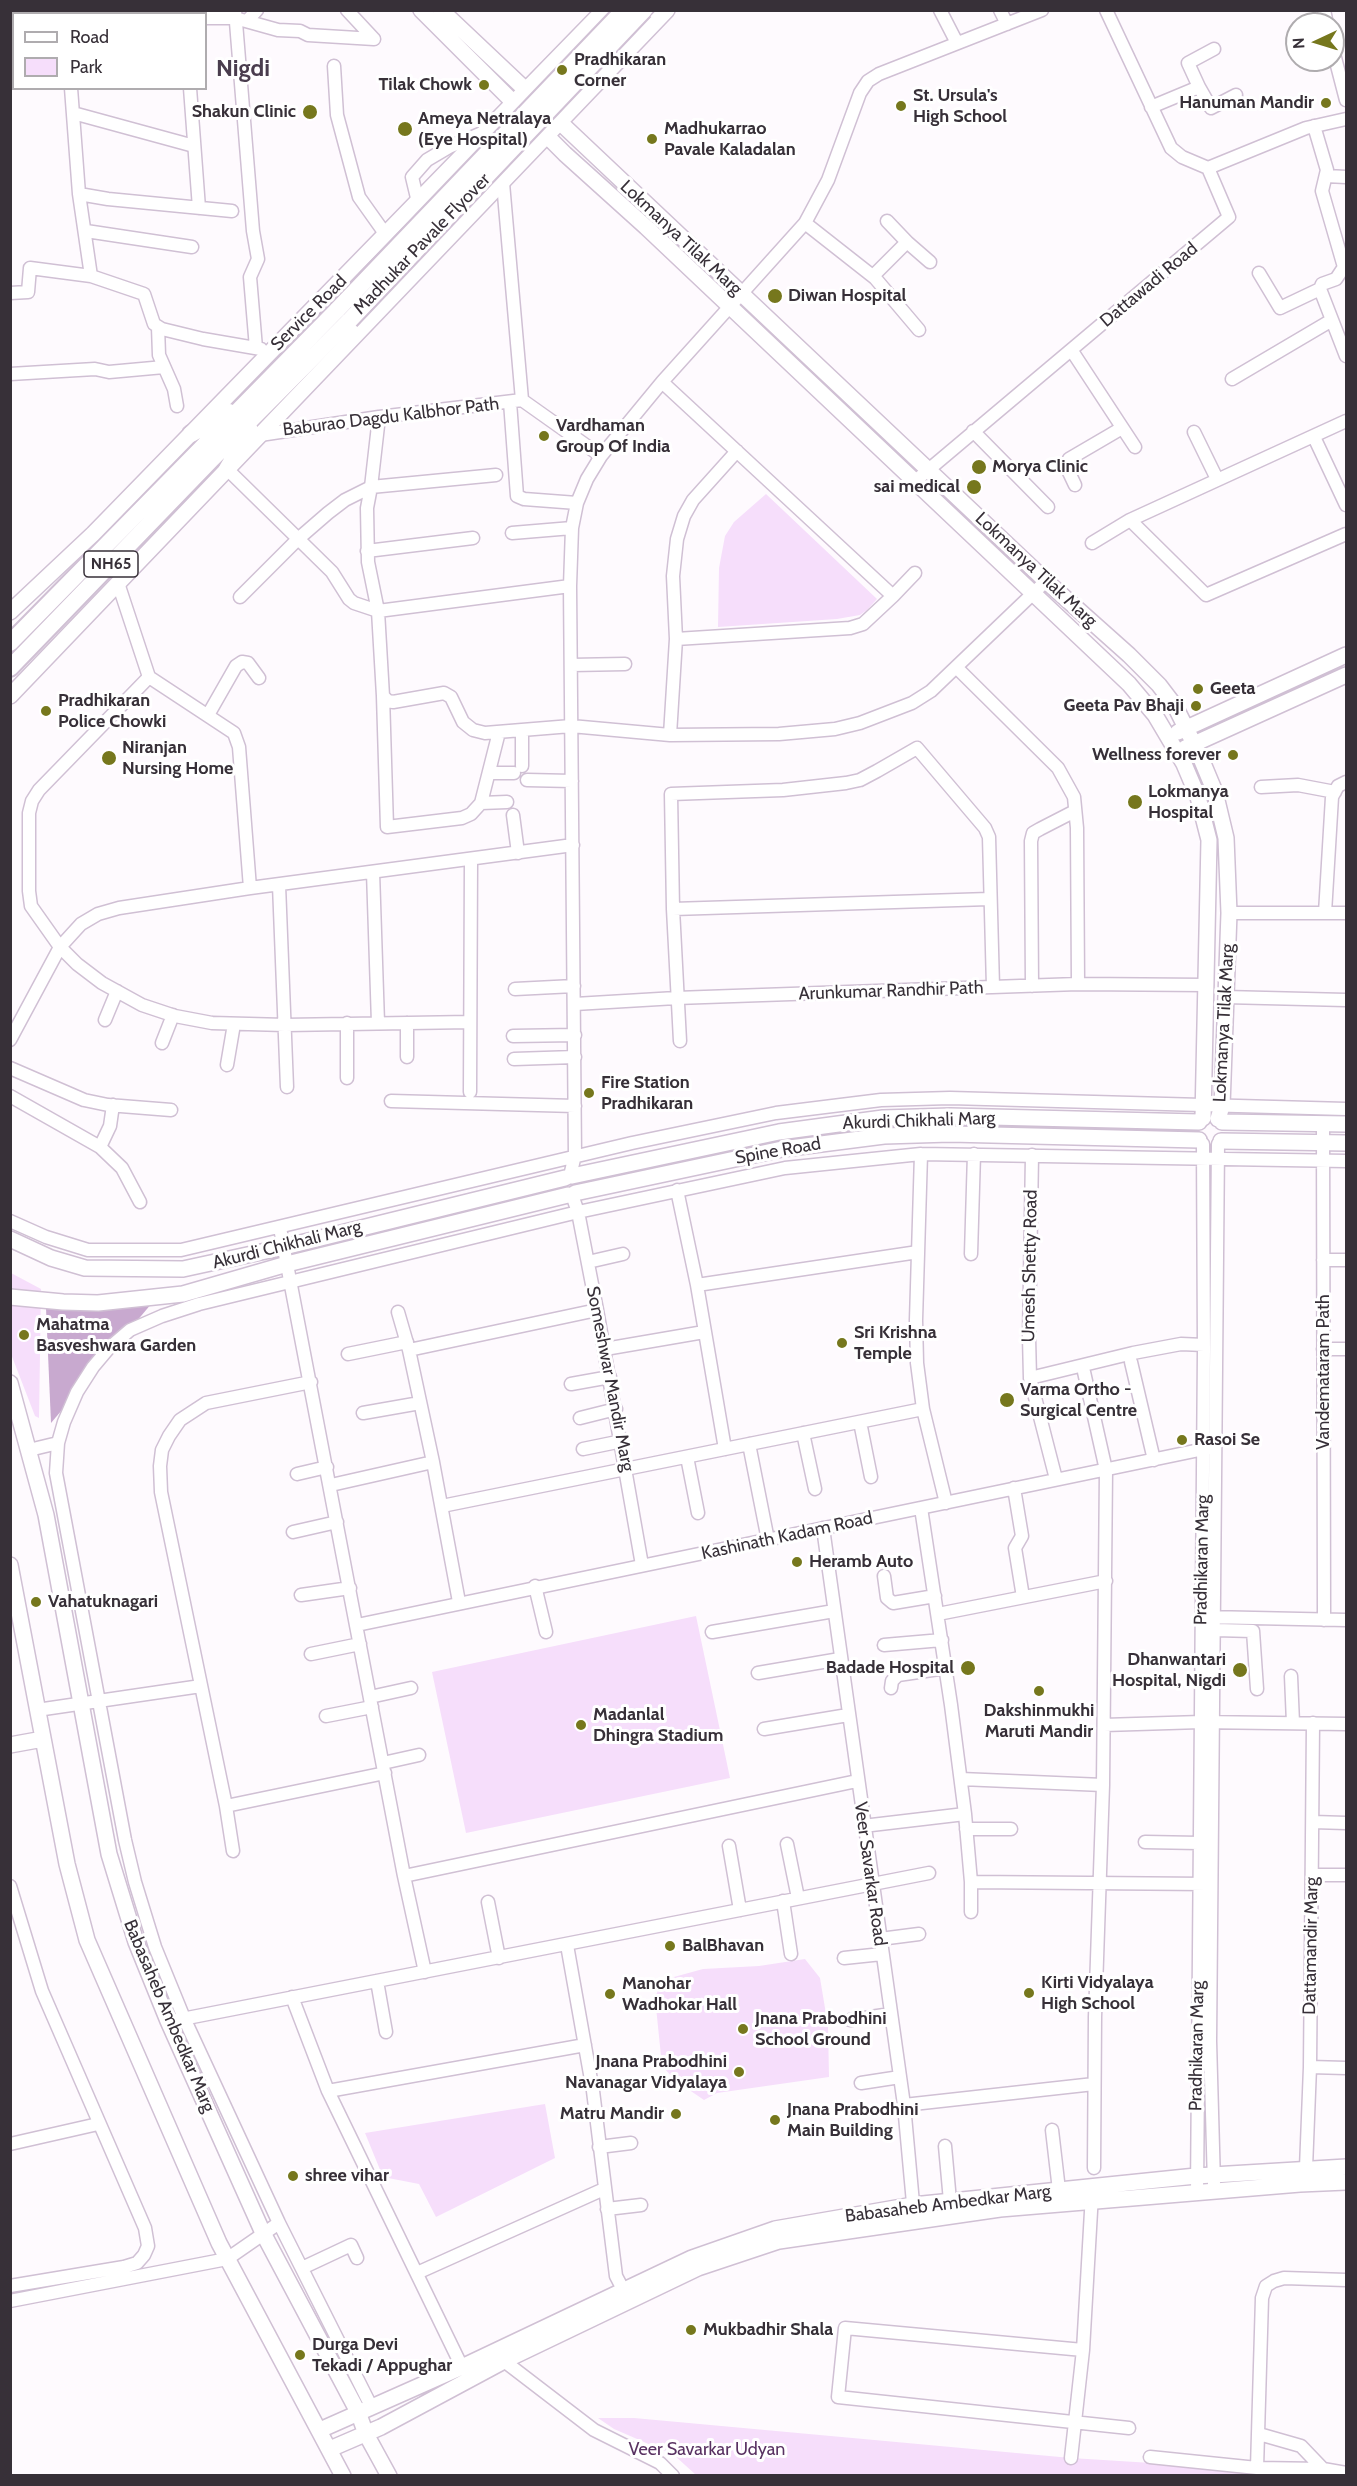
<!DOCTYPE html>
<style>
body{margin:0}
#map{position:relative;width:1357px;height:2486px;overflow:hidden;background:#fefafe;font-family:Cabin,sans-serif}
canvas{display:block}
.frame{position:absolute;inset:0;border:12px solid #373038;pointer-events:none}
.legend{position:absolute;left:12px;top:12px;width:195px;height:78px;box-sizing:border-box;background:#fff;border:2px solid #afacaf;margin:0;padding:8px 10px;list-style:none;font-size:18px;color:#373038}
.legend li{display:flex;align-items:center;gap:12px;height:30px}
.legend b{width:30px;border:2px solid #afacaf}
.north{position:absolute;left:1285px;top:12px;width:60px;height:60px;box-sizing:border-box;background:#fff;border:2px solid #afacaf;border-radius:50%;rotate:266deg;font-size:16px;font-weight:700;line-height:24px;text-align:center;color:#373038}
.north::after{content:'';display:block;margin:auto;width:21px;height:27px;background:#76771d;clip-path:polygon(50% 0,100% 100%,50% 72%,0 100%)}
</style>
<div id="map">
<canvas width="1357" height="2486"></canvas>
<div class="frame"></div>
<ul class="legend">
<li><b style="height:8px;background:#fff"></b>Road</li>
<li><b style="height:16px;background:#f6defb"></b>Park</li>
</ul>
<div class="north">N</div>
</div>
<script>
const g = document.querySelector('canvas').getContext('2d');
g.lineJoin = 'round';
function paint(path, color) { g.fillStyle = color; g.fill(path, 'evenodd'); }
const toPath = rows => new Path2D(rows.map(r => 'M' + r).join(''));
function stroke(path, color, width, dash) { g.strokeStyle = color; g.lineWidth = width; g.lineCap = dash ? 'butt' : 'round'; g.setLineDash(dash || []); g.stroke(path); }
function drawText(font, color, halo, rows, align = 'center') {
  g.font = font + ' Cabin,sans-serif'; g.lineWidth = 6; g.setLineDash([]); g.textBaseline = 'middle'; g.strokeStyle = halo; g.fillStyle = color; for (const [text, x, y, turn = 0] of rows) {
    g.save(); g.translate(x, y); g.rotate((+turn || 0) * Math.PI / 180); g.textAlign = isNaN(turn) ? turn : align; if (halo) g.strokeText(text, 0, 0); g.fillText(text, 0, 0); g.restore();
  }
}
paint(toPath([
 [766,494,877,599,867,610,860,615,837,619,718,627,719,568,725,536,734,522],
 [11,1273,41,1289,39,1418,35,1416,11,1354],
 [696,1616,730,1778,466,1833,432,1672],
 [805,1959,820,1978,828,2026,829,2077,717,2093,704,2100,676,2081,662,2066,655,1997,663,1980,703,1969,759,1966],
 [545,2104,555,2158,436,2217,419,2184,383,2177,365,2133],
 [598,2418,634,2418,1071,2458,1345,2475,696,2475,674,2455,614,2429]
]), '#f6defb');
paint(toPath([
 [152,1303,51,1423,46,1308]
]), '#c8a9cf');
const minor = toPath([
 [55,10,56,14],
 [235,10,253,231,258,259,250,277,256,348],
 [347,10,374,39],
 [940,10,957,43],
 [1000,10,1007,24],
 [1106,10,1171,148,1182,157,1208,168],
 [1324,10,1327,24],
 [206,18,235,18,278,30,300,31,308,35,374,39],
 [247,21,257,10],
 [1333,50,1346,100],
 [334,66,337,115,359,197,386,235],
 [1199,87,1211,108,1236,95],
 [71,88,79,194,91,276],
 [190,88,199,208],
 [1151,107,1199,87,1188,63,1214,49],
 [73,113,194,146],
 [1314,126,1327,170,1322,191,1344,267,1336,279,1322,284,1320,289,1346,356],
 [1208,168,1306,128,1346,119],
 [1326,176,1346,177],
 [503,183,522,400,601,456],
 [79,194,108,199,232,211],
 [418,202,412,177,427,160,449,147,482,133],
 [805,223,875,278,919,330],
 [86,231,192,247],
 [907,242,930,262],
 [1259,273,1280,308,1320,289],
 [873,276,907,242,887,221],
 [10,293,28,292,30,268,91,276,144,294,154,324,162,329,203,339,261,349],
 [158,327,159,355,174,389,177,406],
 [1072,351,1135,447],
 [10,374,95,369,109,372,164,367],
 [1232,379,1332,320],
 [662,382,893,596,863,624,850,628,676,639],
 [510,402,517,496,524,499,577,503],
 [973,431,1048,507],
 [1194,432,1217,479],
 [260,435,379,417,522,400],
 [1314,437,1346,505],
 [227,469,332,572,349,599,354,603,378,611,570,586],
 [496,475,371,487,367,508,368,562,378,611,383,696,388,701,393,702,444,693,451,697,463,722,473,730,485,733,571,726,670,735,779,734,835,729,860,723,912,703,931,691,1046,581],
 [914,482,1229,217,1208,168],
 [1075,485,1066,466,1069,459,1122,428],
 [1130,520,1206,595,1346,534],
 [512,533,572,528],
 [1092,543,1130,520,1346,421],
 [367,551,473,538],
 [118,583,149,677,234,733,239,747,250,888],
 [893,596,915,573],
 [240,597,298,539,328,513,345,500,371,487,379,417],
 [571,665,625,664],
 [957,668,1058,768,1074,797,1077,828,1078,984],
 [149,677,39,790,32,801,29,813,29,891,31,906,60,947,77,964,102,983,142,1005,175,1016,212,1023,285,1025,470,1022],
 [383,696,387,827,462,818,471,814,481,803,499,732],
 [208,715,236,666,242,662,248,663,259,678],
 [670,735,676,639,673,576,677,539,684,516,693,500,737,451],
 [522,766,522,730],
 [489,773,514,773],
 [527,780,572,781],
 [1261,787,1298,785,1335,792],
 [481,803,507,802],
 [513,815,518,853],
 [373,872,378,1023],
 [279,885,287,1087],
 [673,909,989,899],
 [1229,913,1346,913],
 [1325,913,1332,797,1338,786,1346,782],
 [1032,986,1031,841,1033,833,1040,829,1075,811],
 [515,989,574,986],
 [1225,997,1346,1000],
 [575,1004,676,998,1078,984,1207,985],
 [105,1020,117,991],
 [407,1023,407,1057],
 [513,1036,575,1035],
 [10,1040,60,947,81,924,98,914,119,908,250,888,573,845],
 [680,1041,673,909,671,794,783,790,846,783,860,780,877,771,917,748,985,828,989,837,993,987],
 [162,1043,173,1015],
 [514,1059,575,1057],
 [227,1065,234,1024],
 [10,1068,84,1100,108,1105,171,1110],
 [347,1078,347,1023],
 [470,1092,471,860],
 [10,1096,100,1147,122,1168,140,1202],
 [391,1101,575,1106],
 [1323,1124,1324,1620],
 [100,1147,110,1126,113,1105],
 [921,1154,916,1320,917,1363,923,1409,946,1503],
 [1032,1155,1029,1337,1030,1378,1056,1479],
 [570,1176,575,1155,570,586,572,528,577,503,587,479,601,456,662,382,805,223,828,180,860,93,868,81,879,74,1042,10],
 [677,1190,697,1285,725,1449],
 [572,1195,578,1212,597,1310,642,1565],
 [10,1221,46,1237,88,1250,181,1250,632,1143,776,1113,881,1100,950,1098,1346,1109],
 [280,1228,404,1876,425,1972],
 [971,1254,974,1154],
 [1323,1260,1346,1260],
 [588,1262,623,1254],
 [697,1285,918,1252],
 [398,1312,409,1350,433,1462,459,1602],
 [605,1349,704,1332],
 [1323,1349,1346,1349],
 [409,1350,597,1310],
 [348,1354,407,1342],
 [1131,1362,1154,1460],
 [1084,1372,1106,1470,1103,1785,1095,2017,1094,2168],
 [1030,1378,1133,1353,1181,1344,1204,1345],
 [571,1384,610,1377],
 [363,1413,420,1403],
 [580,1418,616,1409],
 [860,1422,871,1477],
 [803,1433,815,1489],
 [749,1444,768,1540],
 [583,1449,622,1441],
 [29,1450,58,1443],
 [687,1457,698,1513],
 [297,1474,327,1467],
 [331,1485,433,1462],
 [1014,1488,1022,1536,1015,1548,1023,1597],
 [442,1506,923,1409],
 [921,1508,951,1705,965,1814,971,1882,1207,1884],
 [823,1528,904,2105,914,2214],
 [293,1532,337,1522],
 [884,1576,887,1598,893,1603,935,1596],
 [535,1586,546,1632],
 [301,1595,350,1588],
 [938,1614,1106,1581],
 [1208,1617,1346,1620],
 [357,1625,1209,1448],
 [1215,1630,1253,1631,1257,1689],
 [712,1632,834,1611],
 [884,1645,942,1640],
 [311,1654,360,1644],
 [758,1673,840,1659],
 [1291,1676,1293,1723],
 [891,1688,892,1681,898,1675,946,1668],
 [370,1697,411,1688],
 [37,1710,201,1686],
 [326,1716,372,1707],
 [1104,1725,1201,1722,1346,1724],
 [764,1729,848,1715],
 [383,1763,419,1755],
 [961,1779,1103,1785],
 [226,1806,385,1773],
 [1313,1822,1346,1823],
 [863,1826,965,1814],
 [966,1829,1011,1829],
 [1145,1842,1199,1843],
 [787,1844,798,1898],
 [729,1846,740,1910],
 [233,1851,226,1806,161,1492,160,1466,162,1450,169,1436,180,1420,206,1403,311,1382],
 [1312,1875,1346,1875],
 [404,1876,857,1781],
 [971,1882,971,1912],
 [10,1886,42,1991,145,2228,148,2246,144,2255,137,2263,124,2267,10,2286],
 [783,1901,791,1954],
 [488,1902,499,1958],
 [880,1939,919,1934],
 [567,1945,593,2091,616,2276,627,2297],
 [844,1958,882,1954],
 [377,1981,386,2032],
 [292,1997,328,2091,462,2367],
 [177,2020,929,1873],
 [850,2020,891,2014],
 [1310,2067,1346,2068],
 [861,2083,900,2077],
 [328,2091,585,2045],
 [904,2105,1094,2084],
 [1052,2130,1059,2190],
 [10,2144,98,2124],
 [945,2146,950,2201],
 [599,2147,631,2143],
 [1306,2168,1310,2067,1313,1723],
 [1214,2184,1210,2041,1218,1144],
 [1197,2193,1204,1350,1203,1144],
 [607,2209,641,2205],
 [302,2268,351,2245,357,2258],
 [417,2273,604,2189],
 [10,2301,227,2259,279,2223],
 [1083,2350,845,2328,838,2397,1129,2428],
 [501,2356,504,2361,594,2430,660,2463,673,2476],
 [371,2406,279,2223,184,2018,155,1947,135,1882,125,1840,56,1473,58,1443,64,1422,77,1392,93,1367,109,1348,130,1330,162,1316,199,1304,578,1212,785,1168,921,1154,1346,1161],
 [1259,2434,1301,2446,1323,2469],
 [1150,2457,1257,2468,1323,2469,1346,2473],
 [1071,2458,1083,2350,1092,2194],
 [1257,2468,1262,2298,1266,2286,1274,2281,1284,2278,1346,2280]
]);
const major = toPath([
 [421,10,565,154,646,227,1129,684,1155,715,1184,764,1198,797,1209,840,1203,1118],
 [441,10,1046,581,1129,655,1159,685,1175,706,1200,756,1215,792,1226,838,1229,913,1222,1106,1218,1119],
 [10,612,93,534,604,10],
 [10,696,667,10],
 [1178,732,1346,655],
 [1185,748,1346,675],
 [1222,1122,1346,1124],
 [1221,1141,1346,1143],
 [572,1176,779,1132,883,1118,950,1116,1199,1122],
 [575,1193,782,1149,884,1136,950,1134,1199,1140],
 [10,1239,51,1258,85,1268,183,1269,284,1247,565,1178],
 [10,1297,63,1302,98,1303,183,1294,287,1264,568,1195],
 [10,1383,46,1515,109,1854,136,1942,168,2021,263,2233,358,2412,366,2434,389,2476],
 [10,1565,67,1864,87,1940,219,2243,343,2476],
 [10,1745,43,1739],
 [320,2430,462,2367,692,2258,775,2229,913,2205,1196,2176,1346,2167],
 [330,2449,381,2427,504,2361,698,2268,779,2241,1000,2209,1300,2184,1346,2182]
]);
const highway = toPath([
 [191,434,229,412],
 [227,469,250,430],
 [10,643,338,309],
 [10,668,211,460,350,320]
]);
stroke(minor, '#d0c0d4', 15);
stroke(major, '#d0c0d4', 18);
stroke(highway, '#d0c0d4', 20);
stroke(minor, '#fff', 12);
stroke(major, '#fff', 15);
stroke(highway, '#fff', 16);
const highwayBridge = toPath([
 [338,309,624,10],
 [350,320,644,10]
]);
stroke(highwayBridge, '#d0c0d4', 20, []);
stroke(highwayBridge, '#fff', 16);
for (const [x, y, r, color] of [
 [562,70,6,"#76771d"],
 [484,85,6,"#76771d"],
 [1326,103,6,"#76771d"],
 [901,106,6,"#76771d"],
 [310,112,8,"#76771d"],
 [405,129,8,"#76771d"],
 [652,139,6,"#76771d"],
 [775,296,8,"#76771d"],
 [544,436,6,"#76771d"],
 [979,467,8,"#76771d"],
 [974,487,8,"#76771d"],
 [1198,689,6,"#76771d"],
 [1196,706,6,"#76771d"],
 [46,711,6,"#76771d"],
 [1233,755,6,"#76771d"],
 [109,758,8,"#76771d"],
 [1135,802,8,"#76771d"],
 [589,1093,6,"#76771d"],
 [24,1335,6,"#76771d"],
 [842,1343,6,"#76771d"],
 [1007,1400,8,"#76771d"],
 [1182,1440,6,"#76771d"],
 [797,1562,6,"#76771d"],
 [36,1602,6,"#76771d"],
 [968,1668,8,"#76771d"],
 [1240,1670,8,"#76771d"],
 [1039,1691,6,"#76771d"],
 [581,1725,6,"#76771d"],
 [670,1946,6,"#76771d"],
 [1029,1993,6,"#76771d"],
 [610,1994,6,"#76771d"],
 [743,2029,6,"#76771d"],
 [739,2072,6,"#76771d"],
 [676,2114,6,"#76771d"],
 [775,2120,6,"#76771d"],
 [293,2176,6,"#76771d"],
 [691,2330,6,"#76771d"],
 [300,2355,6,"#76771d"]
]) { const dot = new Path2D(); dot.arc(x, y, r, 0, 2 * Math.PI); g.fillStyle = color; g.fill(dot); stroke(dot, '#fff', 2); }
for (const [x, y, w] of [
 [111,564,54]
]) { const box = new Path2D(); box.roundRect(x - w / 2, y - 13, w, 26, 4.5); g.fillStyle = '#fff'; g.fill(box); stroke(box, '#373038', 1.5); }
drawText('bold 16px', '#373038', null, [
 ["NH65",111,564]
]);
drawText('bold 18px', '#373038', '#fff', [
 ["Pradhikaran",574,60],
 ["Corner",574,81],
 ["Tilak Chowk",472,85,"right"],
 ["St. Ursula's",913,96],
 ["High School",913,117],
 ["Hanuman Mandir",1314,103,"right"],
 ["Shakun Clinic",296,112,"right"],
 ["Ameya Netralaya",418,119],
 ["(Eye Hospital)",418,140],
 ["Madhukarrao",664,129],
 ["Pavale Kaladalan",664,150],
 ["Diwan Hospital",788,296],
 ["Vardhaman",556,426],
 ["Group Of India",556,447],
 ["Morya Clinic",992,467],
 ["sai medical",960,487,"right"],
 ["Geeta",1210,689],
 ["Pradhikaran",58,701],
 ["Police Chowki",58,722],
 ["Geeta Pav Bhaji",1184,706,"right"],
 ["Niranjan",122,748],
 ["Nursing Home",122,769],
 ["Wellness forever",1221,755,"right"],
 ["Lokmanya",1148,792],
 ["Hospital",1148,813],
 ["Fire Station",601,1083],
 ["Pradhikaran",601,1104],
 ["Mahatma",36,1325],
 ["Basveshwara Garden",36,1346],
 ["Sri Krishna",854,1333],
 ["Temple",854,1354],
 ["Varma Ortho -",1020,1390],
 ["Surgical Centre",1020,1411],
 ["Rasoi Se",1194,1440],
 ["Heramb Auto",809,1562],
 ["Vahatuknagari",48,1602],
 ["Dhanwantari",1226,1660,"right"],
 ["Hospital, Nigdi",1226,1681,"right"],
 ["Badade Hospital",954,1668,"right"],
 ["Dakshinmukhi",1039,1711,"center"],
 ["Maruti Mandir",1039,1732,"center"],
 ["Madanlal",593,1715],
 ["Dhingra Stadium",593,1736],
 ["BalBhavan",682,1946],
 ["Kirti Vidyalaya",1041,1983],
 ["High School",1041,2004],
 ["Manohar",622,1984],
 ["Wadhokar Hall",622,2005],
 ["Jnana Prabodhini",755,2019],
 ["School Ground",755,2040],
 ["Jnana Prabodhini",727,2062,"right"],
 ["Navanagar Vidyalaya",727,2083,"right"],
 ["Jnana Prabodhini",787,2110],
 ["Main Building",787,2131],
 ["Matru Mandir",664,2114,"right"],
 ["shree vihar",305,2176],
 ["Mukbadhir Shala",703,2330],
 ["Durga Devi",312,2345],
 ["Tekadi / Appughar",312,2366]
], 'left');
drawText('18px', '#373038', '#fff', [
 ["Lokmanya Tilak Marg",681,238,43],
 ["Madhukar Pavale Flyover",422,244,-46],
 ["Dattawadi Road",1149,285,-40],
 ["Service Road",309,313,-45],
 ["Baburao Dagdu Kalbhor Path",391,417,-7],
 ["Lokmanya Tilak Marg",1036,570,43],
 ["Arunkumar Randhir Path",891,991,-2],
 ["Lokmanya Tilak Marg",1224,1023,-87],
 ["Akurdi Chikhali Marg",919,1121,-2],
 ["Spine Road",778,1151,-10],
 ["Akurdi Chikhali Marg",287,1245,-14],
 ["Umesh Shetty Road",1030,1266,-89],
 ["Vandemataram Path",1324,1372,-90],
 ["Someshwar Mandir Marg",610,1379,79],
 ["Kashinath Kadam Road",787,1536,-12],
 ["Pradhikaran Marg",1202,1560,-89],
 ["Veer Savarkar Road",870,1874,82],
 ["Dattamandir Marg",1311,1946,-89],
 ["Babasaheb Ambedkar Marg",169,2016,67],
 ["Pradhikaran Marg",1197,2046,-89],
 ["Babasaheb Ambedkar Marg",948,2204,-7]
]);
drawText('18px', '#593262', '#fff', [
 ["Veer Savarkar Udyan",707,2450]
]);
drawText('bold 24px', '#4a3d4e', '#fff', [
 ["Nigdi",243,69]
]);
</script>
